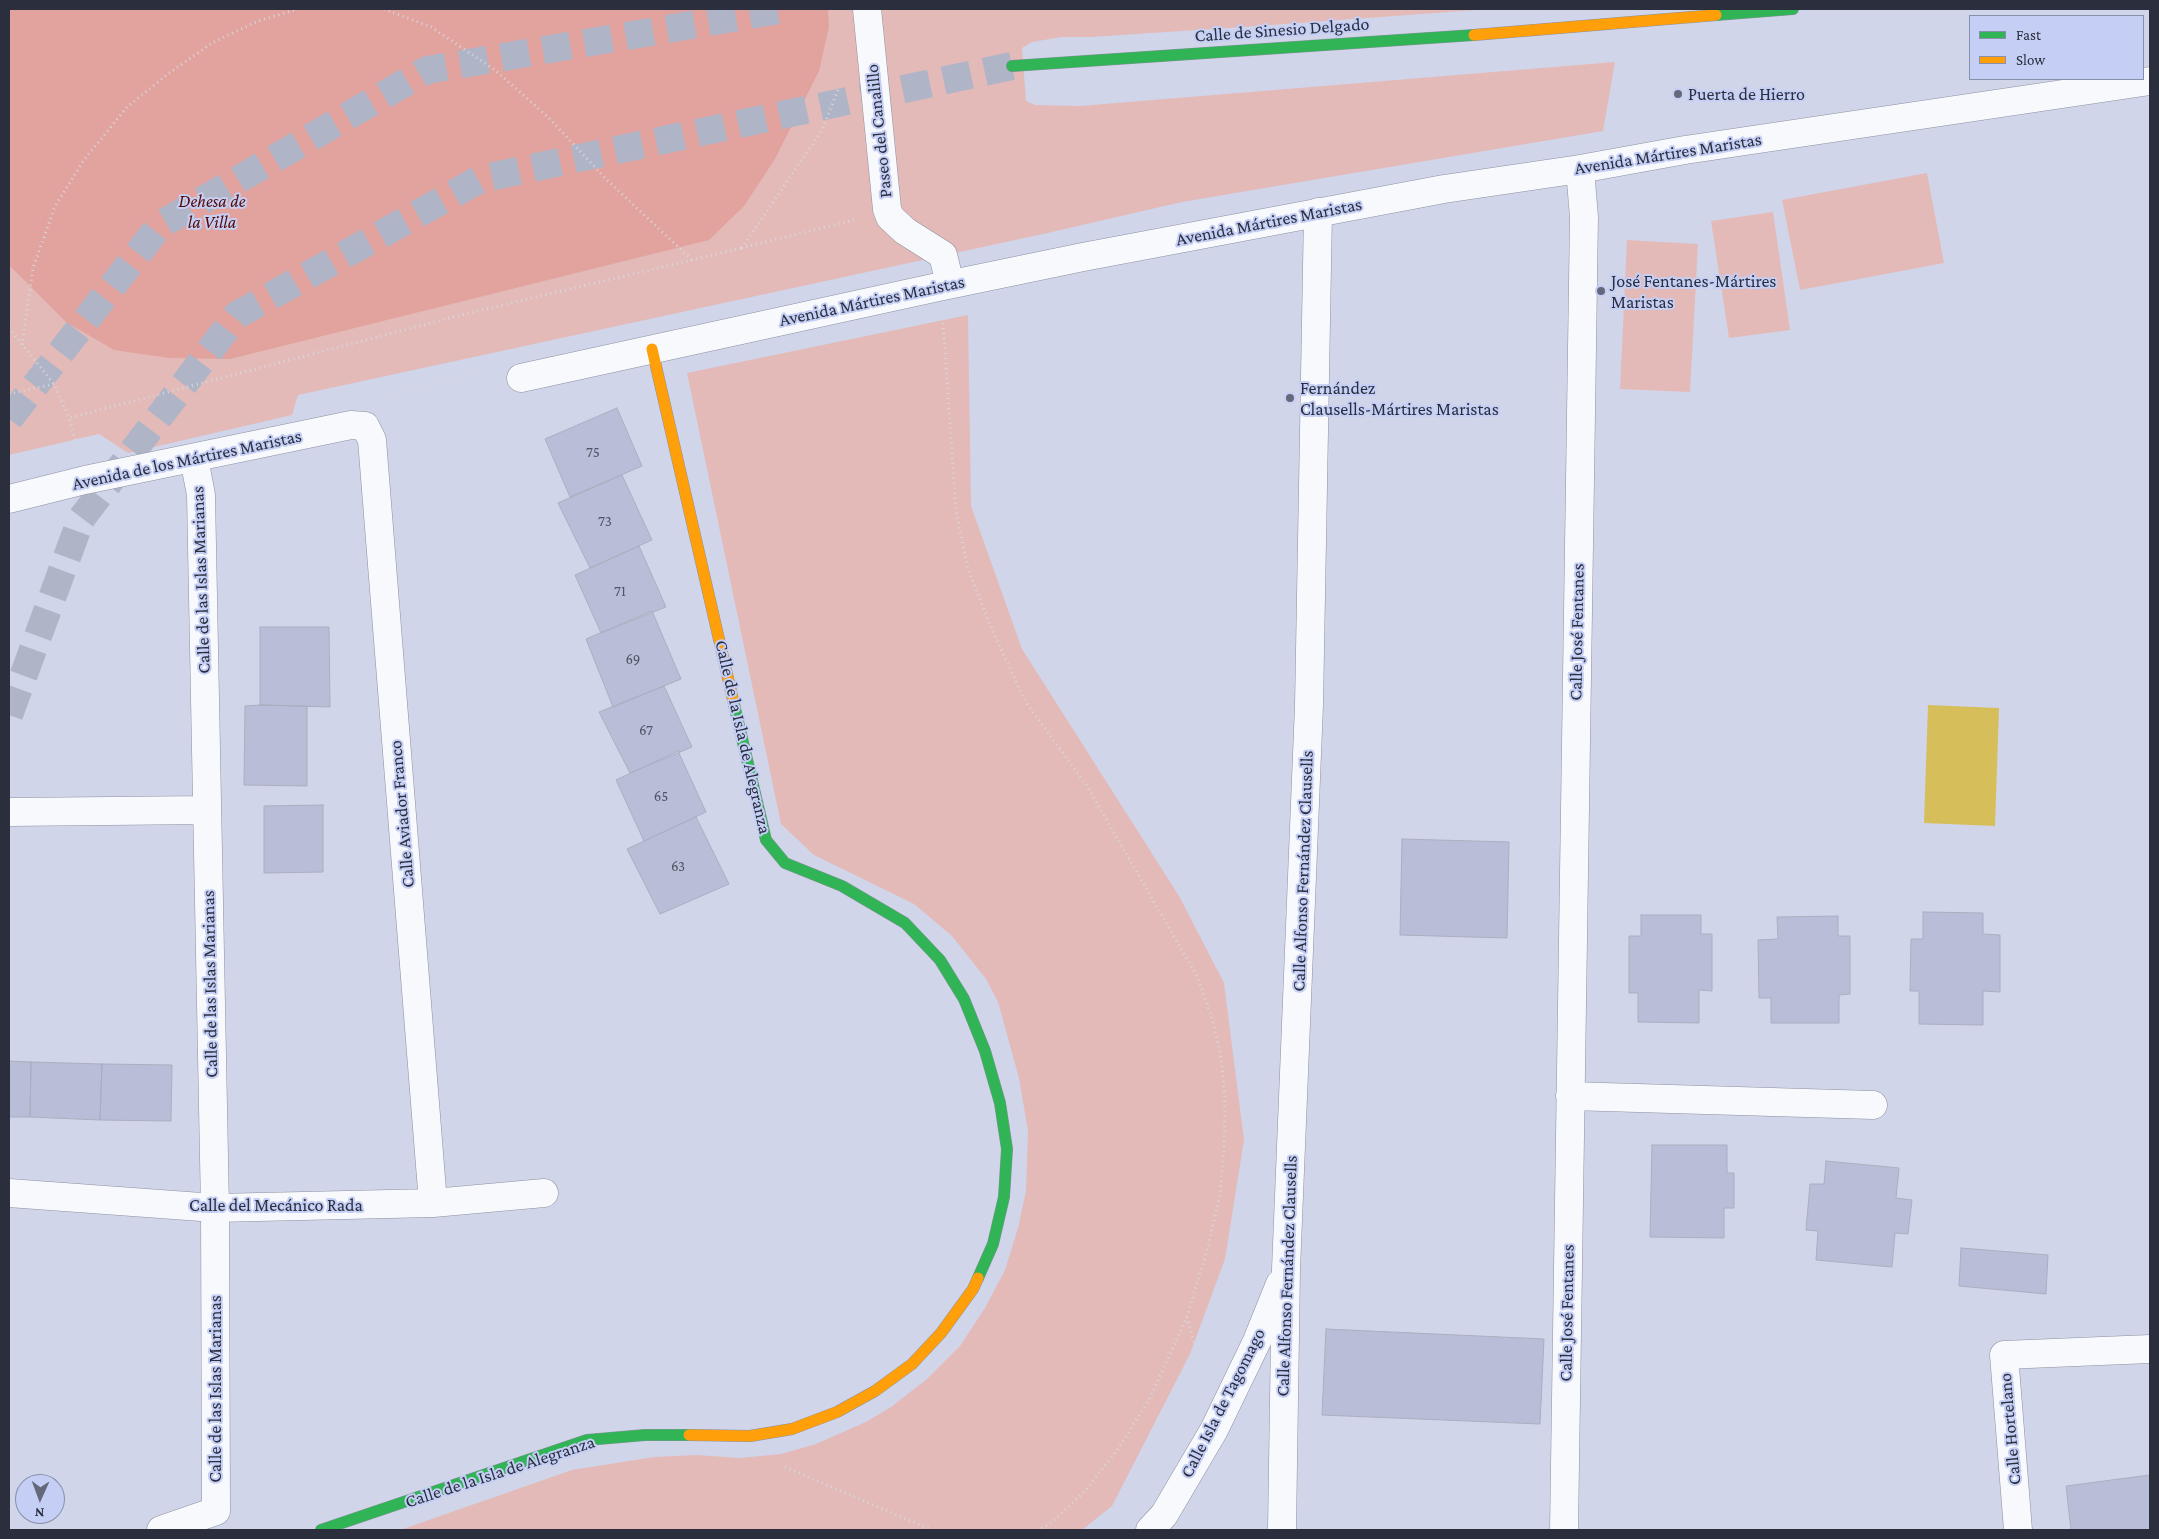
<!DOCTYPE html>
<meta charset="utf-8">
<style>
body{margin:0}
#map{position:relative;width:2159px;height:1539px;overflow:hidden;background:#d0d5ea;font-family:"Crimson Pro",serif}
canvas{display:block}
.frame{position:absolute;inset:0;border:10px solid #2a2e3d;pointer-events:none}
.legend{position:absolute;left:1969px;top:15px;width:175px;height:65px;box-sizing:border-box;background:#c5cff5;border:1px solid #878fab;margin:0;padding:6px 9px;list-style:none;font-size:15px;color:#2a2e3d}
.legend li{display:flex;align-items:center;gap:10px;height:25px}
.legend b{width:25px;border:1px solid #878fab}
.north{position:absolute;left:15px;top:1474px;width:50px;height:50px;box-sizing:border-box;background:#c5cff5;border:1px solid #878fab;border-radius:50%;rotate:182deg;font-size:14px;font-weight:700;line-height:20px;text-align:center;color:#2a2e3d}
.north::after{content:'';display:block;margin:auto;width:18px;height:22px;background:#64687a;clip-path:polygon(50% 0,100% 100%,50% 72%,0 100%)}
</style>
<div id="map">
<canvas width="2159" height="1539"></canvas>
<div class="frame"></div>
<ul class="legend">
<li><b style="height:6px;background:#30b455"></b>Fast</li>
<li><b style="height:6px;background:#ff9f0a"></b>Slow</li>
</ul>
<div class="north">N</div>
</div>
<script>
const g = document.querySelector('canvas').getContext('2d');
g.lineJoin = 'round';
function paint(path, color) { g.fillStyle = color; g.fill(path, 'evenodd'); }
const toPath = rows => new Path2D(rows.map(r => 'M' + r).join(''));
function stroke(path, color, width, dash) { g.strokeStyle = color; g.lineWidth = width; g.lineCap = dash ? 'butt' : 'round'; g.setLineDash(dash || []); g.stroke(path); }
function drawText(font, color, halo, rows, align = 'center') {
  g.font = font + ' "Crimson Pro",serif'; g.lineWidth = 4; g.setLineDash([]); g.textBaseline = 'middle'; g.strokeStyle = halo; g.fillStyle = color; for (const [text, x, y, turn = 0] of rows) {
    g.save(); g.translate(x, y); g.rotate((+turn || 0) * Math.PI / 180); g.textAlign = isNaN(turn) ? turn : align; if (halo) g.strokeText(text, 0, 0); g.fillText(text, 0, 0); g.restore();
  }
}
paint(toPath([
 [9,9,1490,9,1244,27,1090,37,1062,37,1032,42,1022,48,1026,101,1035,105,1080,106,1615,62,1603,131,1182,202,1043,234,298,395,292,415,128,453,99,434,9,455],
 [1927,173,1944,263,1800,290,1782,200],
 [1773,212,1790,330,1729,338,1711,221],
 [1627,240,1698,244,1690,392,1620,389],
 [968,315,971,506,1022,649,1179,896,1224,983,1244,1140,1225,1259,1190,1354,1112,1506,1082,1530,400,1530,572,1470,654,1457,697,1455,740,1458,781,1454,816,1444,866,1422,891,1407,927,1379,960,1346,985,1308,1005,1270,1018,1228,1026,1191,1028,1131,1019,1078,998,1002,986,979,952,936,914,904,814,855,781,824,687,373]
]), '#e3bab8');
paint(toPath([
 [9,9,828,9,829,27,819,71,775,159,744,206,709,240,230,359,169,358,114,350,66,322,9,265]
]), '#e2a29d');
paint(toPath([
 [1928,705,1999,708,1995,826,1924,823]
]), '#d6be5a');
const building = toPath([
 [617,408,642,466,570,497,545,439,617,408],
 [622,475,652,540,590,568,558,503,622,475],
 [639,546,666,607,601,633,575,575,639,546],
 [652,611,681,679,613,707,586,639,652,611],
 [260,627,329,627,330,707,260,705,260,627],
 [664,686,692,747,630,773,599,712,664,686],
 [260,705,307,706,307,786,244,785,245,706,260,705],
 [678,751,706,812,644,841,616,780,678,751],
 [323,805,323,872,264,873,264,806,323,805],
 [696,817,729,884,660,914,627,849,696,817],
 [1402,839,1509,842,1507,938,1400,935,1402,839],
 [1923,912,1983,913,1983,934,2000,935,2000,992,1983,991,1983,1025,1919,1024,1919,991,1910,991,1911,939,1923,939,1923,912],
 [1641,915,1701,915,1701,934,1712,934,1712,991,1699,990,1699,1023,1638,1022,1638,993,1629,993,1629,936,1641,936,1641,915],
 [1838,916,1838,936,1850,936,1850,994,1839,995,1839,1023,1771,1023,1771,998,1759,998,1758,940,1778,939,1777,917,1838,916],
 [9,1061,31,1062,30,1117,9,1117,9,1061],
 [31,1062,102,1064,100,1120,30,1117,31,1062],
 [102,1064,172,1065,171,1121,100,1120,102,1064],
 [1652,1145,1727,1145,1727,1173,1734,1173,1734,1208,1724,1208,1724,1238,1650,1237,1652,1145],
 [1826,1161,1899,1168,1896,1198,1912,1200,1908,1234,1895,1233,1892,1267,1816,1260,1818,1231,1806,1230,1810,1184,1824,1184,1826,1161],
 [1961,1248,2048,1255,2046,1294,1959,1286,1961,1248],
 [1326,1329,1544,1339,1540,1424,1322,1415,1326,1329],
 [2150,1475,2150,1530,2071,1530,2066,1486,2150,1475]
]);
paint(building, '#b9bed8');
stroke(building, '#abaebf', 1);
stroke(toPath([
 [9,419,160,225,427,70,785,9],
 [9,715,81,519,237,315,480,179,1012,66]
]), '#afb4c7', 28, [28, 14]);
const street = toPath([
 [867,9,887,209,890,217,905,231,943,255,950,284],
 [521,378,938,287,1083,257,1444,189,1580,169,1685,150,2150,81],
 [194,458,201,495,215,1208,216,1511],
 [9,499,85,480,351,425,365,426,372,440,433,1203],
 [9,812,206,810],
 [1570,1096,1873,1105],
 [9,1193,215,1208,433,1203,544,1193],
 [161,1530,216,1511],
 [1150,1530,1164,1515,1214,1430,1257,1341,1280,1284],
 [1282,1530,1286,1269,1309,705,1318,212],
 [1564,1530,1584,217,1580,169],
 [2018,1530,2004,1355,2150,1349]
]);
const fast = toPath([
 [1716,15,1793,9],
 [1012,66,1474,35],
 [733,700,766,840,785,863,842,886,905,923,940,960,964,999,985,1051,1000,1103,1007,1149,1004,1197,993,1244,978,1278],
 [321,1530,587,1440,645,1435,689,1435]
]);
const slow = toPath([
 [1474,35,1716,15],
 [652,349,733,700],
 [689,1435,750,1436,792,1429,837,1412,875,1391,912,1364,941,1333,973,1289,978,1278]
]);
stroke(street, '#8c90a0', 29);
stroke(fast, '#8c90a0', 12);
stroke(slow, '#8c90a0', 12);
stroke(toPath([
 [384,9,431,27,495,70,549,118,605,178,692,260],
 [838,90,822,130,742,248,854,220],
 [943,323,956,511,968,570,994,634,1025,701,1087,786,1198,978,1212,1018,1221,1056,1225,1099,1224,1149,1220,1194,1208,1247,1187,1317,1149,1400,1118,1449,1086,1490,1052,1522,1039,1530],
 [9,328,54,384,69,418],
 [22,345,33,268,55,206,84,160,127,107,168,74,212,43,258,21,298,9],
 [9,394,54,384],
 [390,401,399,391,485,373],
 [76,445,69,418,465,314,742,248],
 [1187,1317,1202,1371],
 [785,1467,932,1530]
]), '#d6d8de', 3, [1, 4]);
stroke(street, '#f8f9fc', 28);
stroke(fast, '#30b455', 11);
stroke(slow, '#ff9f0a', 11);
for (const [x, y, r, color] of [
 [1678,94,5,"#64687a"],
 [1601,291,5,"#64687a"],
 [1290,398,5,"#64687a"]
]) { const dot = new Path2D(); dot.arc(x, y, r, 0, 2 * Math.PI); g.fillStyle = color; g.fill(dot); stroke(dot, '#c5cff5', 2); }
drawText('15px', '#4f5465', null, [
 ["75",593,452],
 ["73",605,521],
 ["71",620,591],
 ["69",633,659],
 ["67",646,730],
 ["65",661,796],
 ["63",678,866]
]);
drawText('18px', '#2a2e3d', '#c5cff5', [
 ["Calle de Sinesio Delgado",1282,30,-4],
 ["Paseo del Canalillo",879,131,-96],
 ["Avenida Mártires Maristas",1668,154,-9],
 ["Avenida Mártires Maristas",1269,222,-11],
 ["Avenida Mártires Maristas",872,301,-12],
 ["Avenida de los Mártires Maristas",187,460,-12],
 ["Calle de las Islas Marianas",201,580,-92],
 ["Calle José Fentanes",1577,632,-89],
 ["Calle de la Isla de Alegranza",743,737,77],
 ["Calle Aviador Franco",402,814,-95],
 ["Calle Alfonso Fernández Clausells",1303,871,-88],
 ["Calle de las Islas Marianas",210,984,-91],
 ["Calle del Mecánico Rada",276,1205],
 ["Calle Alfonso Fernández Clausells",1287,1276,-88],
 ["Calle José Fentanes",1567,1313,-89],
 ["Calle de las Islas Marianas",215,1389,-90],
 ["Calle Isla de Tagomago",1223,1403,-63],
 ["Calle Hortelano",2010,1429,-95],
 ["Calle de la Isla de Alegranza",500,1472,-18]
]);
drawText('18px', '#2a2e3d', '#c5cff5', [
 ["Puerta de Hierro",1688,94],
 ["José Fentanes-Mártires",1611,281],
 ["Maristas",1611,302],
 ["Fernández",1300,388],
 ["Clausells-Mártires Maristas",1300,409]
], 'left');
drawText('italic 18px', '#560900', '#c5cff5', [
 ["Dehesa de",212,201],
 ["la Villa",212,222]
]);
</script>
